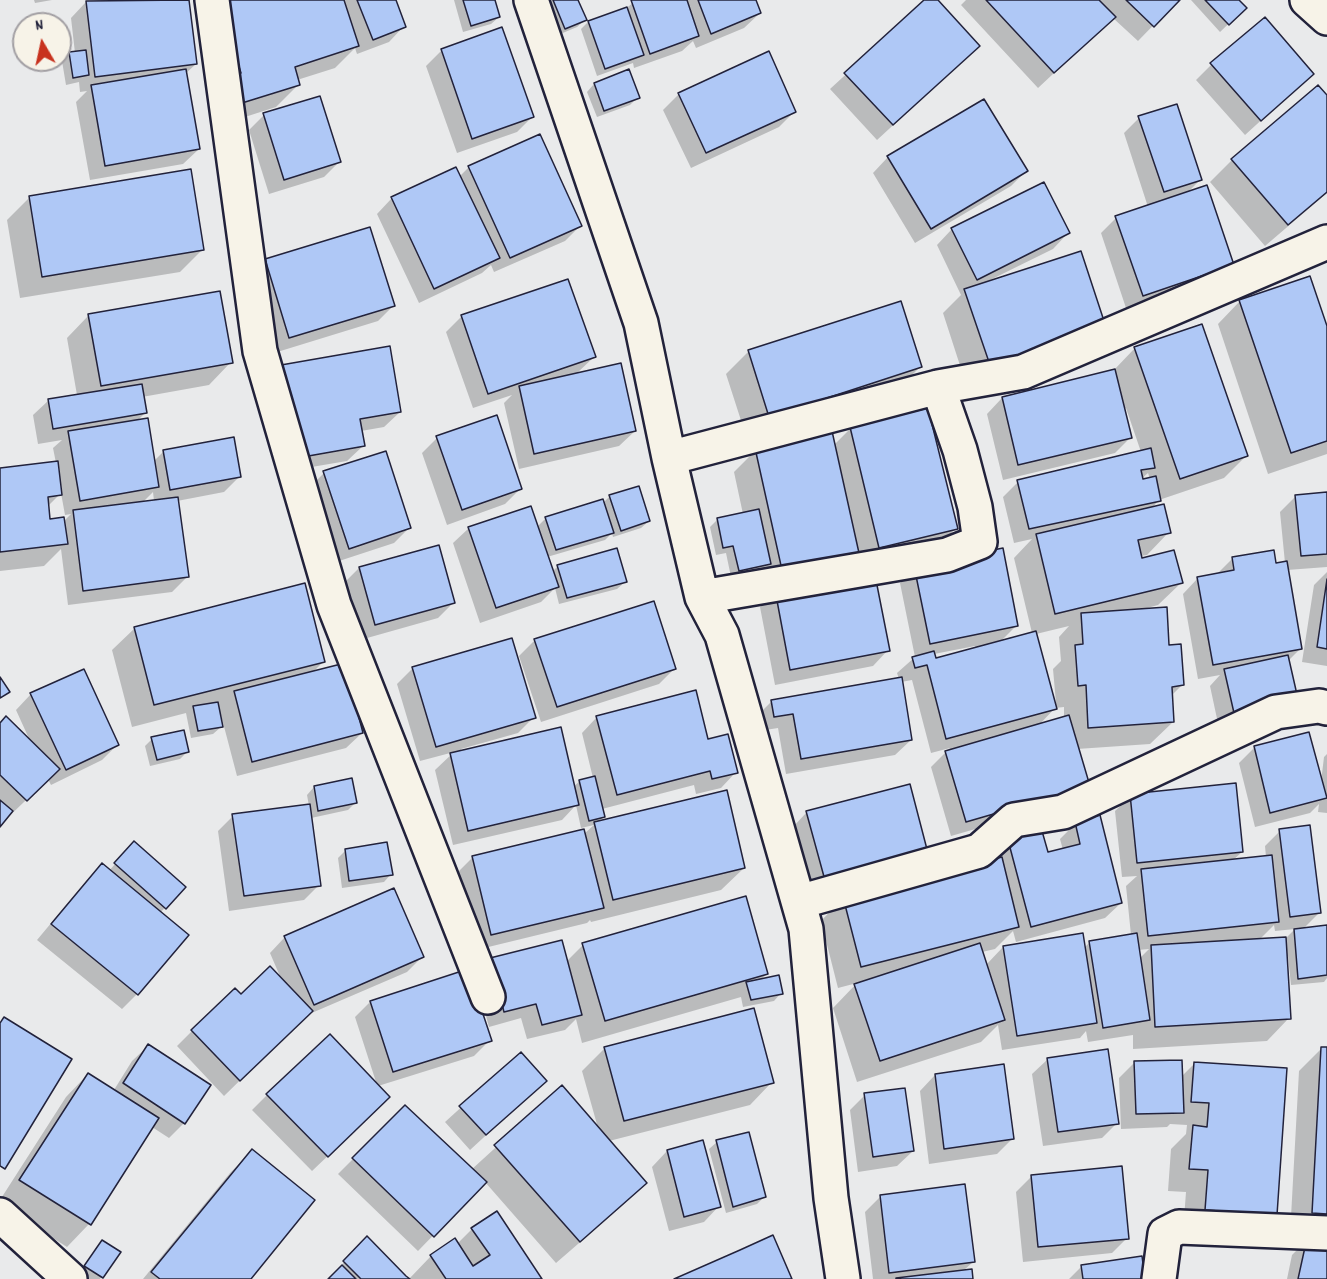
<!DOCTYPE html>
<style>
body{margin:0}
#map{position:relative;width:1327px;height:1279px;overflow:hidden;background:#e9eaeb;font-family:Dekko,sans-serif}
canvas{display:block}
.north{position:absolute;left:12px;top:12px;width:60px;height:60px;box-sizing:border-box;background:#f7f3e8;border:2px solid #a29fa3;border-radius:50%;rotate:351deg;font-size:16px;font-weight:700;line-height:24px;text-align:center;color:#22223b}
.north::after{content:'';display:block;margin:auto;width:21px;height:27px;background:#c8321e;clip-path:polygon(50% 0,100% 100%,50% 72%,0 100%)}
</style>
<div id="map">
<canvas width="1327" height="1279"></canvas>
<div class="north">N</div>
</div>
<script>
const g = document.querySelector('canvas').getContext('2d');
g.lineJoin = 'round';
function paint(path, color) { g.fillStyle = color; g.fill(path, 'evenodd'); }
const toPath = rows => new Path2D(rows.map(r => 'M' + r).join(''));
function stroke(path, color, width, dash) { g.strokeStyle = color; g.lineWidth = width; g.lineCap = dash ? 'butt' : 'round'; g.setLineDash(dash || []); g.stroke(path); }
paint(toPath([
 [34,0,52,0,35,3],
 [103,0,187,0,196,64,185,74,199,149,183,164,90,180,76,102,87,91,80,92,79,82,66,85,62,61,69,53,75,53,71,18,86,2],
 [234,0,394,0,404,26,389,42,357,54,355,48,335,68,297,80,299,84,276,107,220,125,218,93,197,27,219,4],
 [454,0,494,0,499,17,491,24,463,32],
 [545,0,577,0,585,20,577,27,558,35],
 [637,0,755,0,760,13,744,28,696,48,693,41,682,51,634,68,633,63,597,76,581,29,588,22,625,9],
 [927,0,936,0,963,61,877,140,830,89],
 [966,0,1178,0,1138,41,1113,18,1038,88,961,5],
 [1191,0,1237,0,1245,8,1220,32],
 [501,29,532,117,517,132,457,153,426,66,441,51],
 [1211,65,1312,74,1245,135,1196,80],
 [628,71,638,97,630,105,597,117,587,92,594,84],
 [679,94,795,111,779,127,691,168,663,110],
 [1327,97,1327,193,1265,246,1210,182,1232,160],
 [264,115,339,162,324,177,269,194,249,130],
 [1139,118,1201,179,1186,194,1233,264,1217,280,1127,311,1101,233,1116,218,1148,207,1124,133],
 [539,136,580,226,565,241,494,272,491,265,482,273,419,303,377,214,392,198,459,177,469,167],
 [888,157,1026,171,1011,186,915,243,873,173],
 [30,197,202,250,180,272,20,298,7,220],
 [369,229,393,306,378,321,274,353,250,276,265,261],
 [952,229,1068,233,1053,249,988,281,1104,327,967,387,943,313,961,295,937,245],
 [1240,301,1327,331,1327,454,1268,474,1218,324],
 [900,303,920,367,898,389,747,439,726,374,748,352],
 [89,315,231,362,209,385,142,397,145,413,137,421,154,461,164,451,239,477,224,492,177,501,187,577,172,592,68,605,61,549,44,566,0,571,0,469,56,463,53,448,62,440,38,444,33,415,49,400,77,395,67,338],
 [153,492,154,501,142,503],
 [61,493,65,515,71,514,63,522,48,520,47,507],
 [462,316,594,357,576,374,635,431,619,446,519,469,504,403,512,395,473,408,446,332],
 [1135,348,1247,455,1224,478,1159,500,1152,508,1169,532,1147,555,1140,556,1141,559,1181,583,1158,605,1147,608,1168,646,1182,685,1171,696,1173,722,1150,744,1077,749,1073,801,951,836,931,767,950,748,931,753,912,680,901,682,911,740,895,755,786,774,778,728,759,731,756,717,772,701,899,679,897,673,915,657,900,583,915,568,1017,625,1000,642,1032,633,1014,558,1032,539,1014,543,1003,497,1018,482,1141,452,1126,408,1124,409,1131,437,1115,453,1003,480,987,414,1002,398,1113,371],
 [1148,473,1150,479,1140,480],
 [1069,626,1059,637,1061,661,1053,669,1056,703,1054,703,1036,634],
 [975,646,976,648,935,659,934,654],
 [1064,707,1064,718,1039,725,1055,708],
 [267,382,400,412,384,427,361,431,363,446,347,461,282,472],
 [927,409,956,528,934,551,731,577,726,553,716,555,710,527,718,519,743,514,734,472,756,450,834,445,850,429],
 [437,438,520,489,505,504,447,525,422,453],
 [324,473,409,528,394,543,333,563,309,488],
 [1327,494,1327,567,1287,570,1301,648,1288,661,1296,698,1219,728,1210,686,1220,675,1198,679,1183,594,1198,578,1216,575,1232,559,1275,565,1285,563,1280,512,1296,496],
 [610,496,649,521,641,528,613,537,612,533,605,540,547,557,552,572,558,566,625,582,617,589,559,604,555,588,541,602,480,623,453,543,469,528,537,527,546,518,603,503],
 [359,568,453,603,438,618,360,640,344,583],
 [1327,572,1327,666,1302,662,1314,585],
 [775,591,888,650,873,666,775,685,760,607],
 [135,628,324,661,313,672,362,733,346,748,237,776,221,715,219,716,221,727,213,734,191,738,186,713,132,727,112,650],
 [535,640,674,669,659,684,541,722,519,656],
 [413,668,534,717,518,733,461,749,462,752,573,787,580,781,593,778,582,733,597,717,707,741,736,772,721,788,696,794,694,785,602,809,604,817,597,823,744,868,721,890,591,922,590,920,587,923,476,950,457,873,472,858,584,834,594,825,581,828,576,805,562,820,453,845,435,770,454,752,420,761,397,684],
 [31,694,117,745,102,760,51,785,48,779,0,825,0,725,31,743,16,710],
 [152,739,187,752,180,759,150,766,145,746],
 [1254,748,1321,782,1324,757,1327,754,1327,813,1318,812,1319,804,1310,813,1255,827,1239,763],
 [314,787,355,803,348,810,311,818,319,885,304,900,229,911,218,831,233,816,309,806,307,795],
 [1131,796,1242,852,1232,861,1266,857,1265,846,1280,831,1319,913,1303,929,1327,936,1327,978,1324,982,1291,985,1288,956,1286,956,1289,1018,1267,1041,1133,1049,1133,1035,1088,1042,1086,1031,1080,1038,1002,1050,998,1025,981,1042,857,1082,833,1008,857,983,838,988,821,921,843,898,993,857,1009,841,1047,854,1063,850,1060,839,1075,824,1121,903,1105,918,1016,942,1013,931,995,949,982,952,986,965,1003,947,1084,948,1090,942,1131,935,1126,886,1137,876,1122,877,1115,811],
 [1274,925,1275,931,1295,929,1286,938,1259,940],
 [1149,949,1139,959,1138,950],
 [807,812,928,857,811,898,792,828],
 [127,850,184,887,160,913,137,994,122,1009,37,940,87,880,102,865,109,871],
 [346,850,391,874,384,882,342,888,338,858],
 [285,937,423,956,407,972,307,1015,224,1096,177,1046,192,1031,241,996,282,981,270,953],
 [583,945,767,974,760,980,781,993,774,1001,743,1007,741,997,582,1043,576,1019,565,1030,527,1039,521,1018,489,1027,475,975,566,962],
 [370,1002,490,1040,474,1056,378,1086,373,1113,312,1171,252,1110,267,1095,377,1085,355,1017],
 [148,1046,184,1123,169,1138,152,1127,89,1224,67,1247,0,1204,0,1200,66,1097,88,1074,114,1090,132,1061],
 [605,1048,772,1082,750,1105,609,1141,645,1183,623,1205,556,1263,485,1182,418,1251,338,1174,405,1107,471,1170,562,1087,598,1128,582,1071],
 [1321,1049,1327,1049,1327,1237,1290,1235,1299,1071],
 [520,1054,545,1081,470,1150,445,1122],
 [1048,1059,1117,1123,1102,1138,1043,1146,1032,1074],
 [1135,1062,1181,1077,1195,1063,1276,1214,1183,1232,1186,1192,1168,1191,1171,1149,1186,1134,1187,1125,1170,1124,1167,1127,1121,1129,1119,1078],
 [935,1075,1012,1139,997,1154,929,1164,920,1091],
 [865,1095,913,1151,897,1166,858,1172,850,1110],
 [702,1142,719,1206,704,1222,669,1231,652,1167,667,1151],
 [717,1142,764,1197,757,1204,726,1213,709,1149],
 [252,1151,249,1279,143,1279,230,1173],
 [1032,1176,1127,1238,1112,1253,1023,1262,1016,1192],
 [880,1197,973,1262,963,1271,972,1279,873,1279,865,1212],
 [472,1229,540,1279,409,1279,431,1256,457,1244],
 [367,1239,408,1279,330,1279,329,1278],
 [1308,1239,1327,1279,1287,1279,1292,1255],
 [102,1242,118,1252,100,1279,86,1279,78,1274],
 [1082,1266,1144,1279,1069,1279]
]), '#0003');
const building = toPath([
 [189,0,197,64,95,77,86,1,189,0],
 [229,0,344,0,359,46,295,67,300,85,242,103,233,75,241,73,219,3,229,0],
 [357,0,396,0,406,27,373,40,357,0],
 [463,0,495,0,500,17,471,26,463,0],
 [553,0,578,0,587,20,565,29,553,0],
 [631,0,687,0,699,36,650,54,631,0],
 [698,0,756,0,761,13,711,34,698,0],
 [924,0,938,0,980,46,893,125,844,73,924,0],
 [986,0,1099,0,1116,17,1054,73,986,0],
 [1126,0,1180,0,1154,27,1126,0],
 [1205,0,1239,0,1247,8,1229,25,1205,0],
 [627,7,644,55,605,69,588,21,627,7],
 [1265,17,1314,74,1261,121,1210,63,1265,17],
 [502,27,534,117,472,139,441,49,502,27],
 [86,50,89,75,73,78,69,52,86,50],
 [769,51,796,112,706,153,678,93,769,51],
 [186,69,200,149,105,166,91,85,186,69],
 [629,69,640,98,604,111,594,83,629,69],
 [1318,85,1327,95,1327,192,1288,225,1231,159,1318,85],
 [320,96,341,162,284,180,263,113,320,96],
 [984,99,1028,171,931,229,887,156,984,99],
 [1177,104,1202,180,1164,192,1138,116,1177,104],
 [540,134,582,226,510,258,468,166,540,134],
 [456,167,500,258,434,289,391,197,456,167],
 [191,169,204,250,42,277,29,196,191,169],
 [1044,182,1070,233,977,280,951,228,1044,182],
 [1207,185,1234,265,1143,296,1115,216,1207,185],
 [370,227,395,306,289,338,265,259,370,227],
 [1081,251,1106,327,990,365,964,289,1081,251],
 [1310,276,1327,326,1327,441,1291,453,1239,300,1310,276],
 [568,279,596,357,488,394,461,315,568,279],
 [220,291,233,363,101,386,88,314,220,291],
 [901,301,922,367,769,417,748,350,901,301],
 [1202,324,1248,456,1180,479,1134,347,1202,324],
 [390,346,401,412,360,419,365,446,297,458,281,365,390,346],
 [621,363,636,431,534,454,519,386,621,363],
 [1115,369,1132,438,1018,465,1002,397,1115,369],
 [142,384,147,413,53,429,48,399,142,384],
 [928,408,958,529,879,548,850,427,928,408],
 [497,415,522,489,462,510,436,436,497,415],
 [148,418,159,487,80,501,68,431,148,418],
 [832,431,859,553,782,570,755,448,832,431],
 [234,437,241,477,170,490,163,450,234,437],
 [1151,448,1155,468,1141,470,1143,479,1156,476,1161,501,1029,529,1017,480,1151,448],
 [386,451,411,528,349,549,323,471,386,451],
 [58,461,62,495,48,497,50,519,64,517,68,544,0,552,0,468,58,461],
 [639,486,650,521,621,531,609,495,639,486],
 [1327,492,1327,554,1301,556,1295,495,1327,492],
 [178,497,189,577,83,591,73,510,178,497],
 [603,499,614,533,556,550,545,517,603,499],
 [1164,504,1171,533,1138,540,1142,558,1174,550,1183,583,1055,614,1036,534,1164,504],
 [531,506,559,587,496,608,468,527,531,506],
 [759,509,771,564,739,571,733,546,723,548,717,518,759,509],
 [439,545,455,603,375,625,359,567,439,545],
 [617,548,627,582,567,598,557,565,617,548],
 [1003,548,1018,626,930,644,914,566,1003,548],
 [1274,550,1276,563,1287,561,1302,649,1213,665,1197,577,1234,570,1232,557,1274,550],
 [874,570,890,651,790,670,775,590,874,570],
 [1327,579,1327,649,1317,647,1327,579],
 [305,583,325,662,154,705,134,627,305,583],
 [654,601,676,669,557,707,534,639,654,601],
 [1167,607,1169,645,1181,644,1184,685,1172,687,1174,722,1088,728,1086,685,1078,686,1075,645,1083,644,1081,613,1167,607],
 [1036,631,1057,709,946,739,927,665,915,668,912,657,934,651,936,658,1036,631],
 [512,638,536,718,436,747,412,667,512,638],
 [1288,655,1298,699,1234,713,1224,669,1288,655],
 [345,663,363,733,252,762,234,691,345,663],
 [84,669,119,745,66,770,30,693,84,669],
 [0,677,10,692,0,698,0,677],
 [902,677,912,740,801,759,793,714,774,717,771,700,902,677],
 [696,690,708,739,728,734,738,773,712,779,710,771,617,795,596,716,696,690],
 [218,702,223,727,198,731,193,706,218,702],
 [1069,715,1090,786,966,822,945,751,1069,715],
 [6,716,60,769,27,801,0,775,0,723,6,716],
 [561,727,579,805,468,831,450,753,561,727],
 [184,730,189,752,157,760,151,737,184,730],
 [1309,732,1327,798,1270,813,1254,746,1309,732],
 [595,776,605,817,589,821,579,780,595,776],
 [352,778,357,803,318,811,314,786,352,778],
 [1236,783,1243,852,1137,863,1130,794,1236,783],
 [910,784,929,857,826,884,806,811,910,784],
 [727,790,745,868,613,900,594,822,727,790],
 [0,800,13,811,0,827,0,800],
 [310,804,321,886,244,896,232,814,310,804],
 [1100,815,1122,903,1031,927,1008,840,1042,831,1048,852,1080,844,1075,822,1100,815],
 [1310,825,1321,913,1290,917,1279,829,1310,825],
 [584,829,604,908,491,935,472,856,584,829],
 [134,841,186,887,166,909,114,863,134,841],
 [387,842,393,875,349,881,345,849,387,842],
 [1272,855,1279,922,1148,936,1141,869,1272,855],
 [1002,857,1019,927,861,967,843,897,1002,857],
 [102,863,189,935,138,995,51,924,102,863],
 [394,888,424,957,314,1005,284,936,394,888],
 [746,896,768,974,605,1021,582,943,746,896],
 [1327,925,1327,975,1298,979,1294,929,1327,925],
 [1083,933,1097,1023,1017,1036,1003,946,1083,933],
 [1137,933,1150,1020,1103,1028,1089,941,1137,933],
 [1286,937,1291,1019,1155,1027,1151,945,1286,937],
 [562,940,582,1015,542,1025,536,1004,504,1012,490,958,562,940],
 [980,943,1005,1020,880,1061,854,984,980,943],
 [270,966,313,1011,240,1081,191,1030,235,988,241,994,270,966],
 [468,969,492,1041,393,1072,370,1001,468,969],
 [779,975,783,994,751,1000,746,982,779,975],
 [754,1008,774,1083,624,1121,604,1047,754,1008],
 [4,1017,72,1059,5,1169,0,1166,0,1023,4,1017],
 [330,1034,390,1097,328,1157,266,1094,330,1034],
 [148,1044,211,1085,185,1124,123,1083,148,1044],
 [1321,1047,1327,1047,1327,1214,1312,1213,1321,1047],
 [1108,1049,1119,1124,1058,1132,1047,1058,1108,1049],
 [521,1052,547,1081,486,1135,459,1106,521,1052],
 [1182,1060,1184,1113,1136,1114,1134,1061,1182,1060],
 [1194,1062,1287,1068,1277,1215,1205,1210,1208,1170,1189,1169,1193,1125,1207,1127,1209,1103,1191,1102,1194,1062],
 [1004,1064,1014,1139,944,1149,935,1074,1004,1064],
 [88,1073,159,1118,91,1225,19,1180,88,1073],
 [562,1085,647,1183,580,1242,494,1145,562,1085],
 [905,1088,914,1151,873,1157,864,1093,905,1088],
 [405,1105,487,1182,434,1237,352,1158,405,1105],
 [749,1132,766,1197,733,1207,716,1140,749,1132],
 [703,1140,721,1207,684,1217,667,1150,703,1140],
 [252,1149,315,1200,251,1279,160,1279,151,1272,252,1149],
 [1122,1166,1129,1239,1038,1247,1031,1175,1122,1166],
 [965,1184,975,1262,889,1273,880,1195,965,1184],
 [497,1211,542,1279,446,1279,430,1255,455,1238,473,1266,490,1255,471,1228,497,1211],
 [773,1235,792,1279,674,1279,740,1250,773,1235],
 [367,1236,406,1276,410,1279,361,1279,343,1261,367,1236],
 [1307,1238,1327,1242,1327,1279,1298,1279,1307,1238],
 [102,1240,121,1252,103,1278,84,1266,102,1240],
 [1142,1256,1145,1279,1083,1279,1081,1265,1142,1256],
 [342,1265,356,1279,328,1279,342,1265],
 [972,1269,973,1279,896,1279,896,1278,972,1269]
]);
paint(building, '#afc8f6');
stroke(building, '#22223b', 1.5);
const street = toPath([
 [212,0,260,351,334,605,488,997],
 [531,0,641,323,669,458,702,597,722,635,806,929,831,1198,843,1279],
 [669,458,938,387,1023,372,1327,242],
 [702,597,947,555,980,542,975,507,960,450,938,387],
 [799,902,979,851,1014,820,1063,812,1276,712,1319,706,1327,708],
 [0,1215,70,1279],
 [1159,1279,1165,1234,1179,1227,1327,1233]
]);
const secondary = toPath([
 [1307,0,1327,18]
]);
stroke(street, '#22223b', 38);
stroke(secondary, '#22223b', 38);
stroke(street, '#f7f3e8', 33);
stroke(secondary, '#f7f3e8', 33);
</script>
